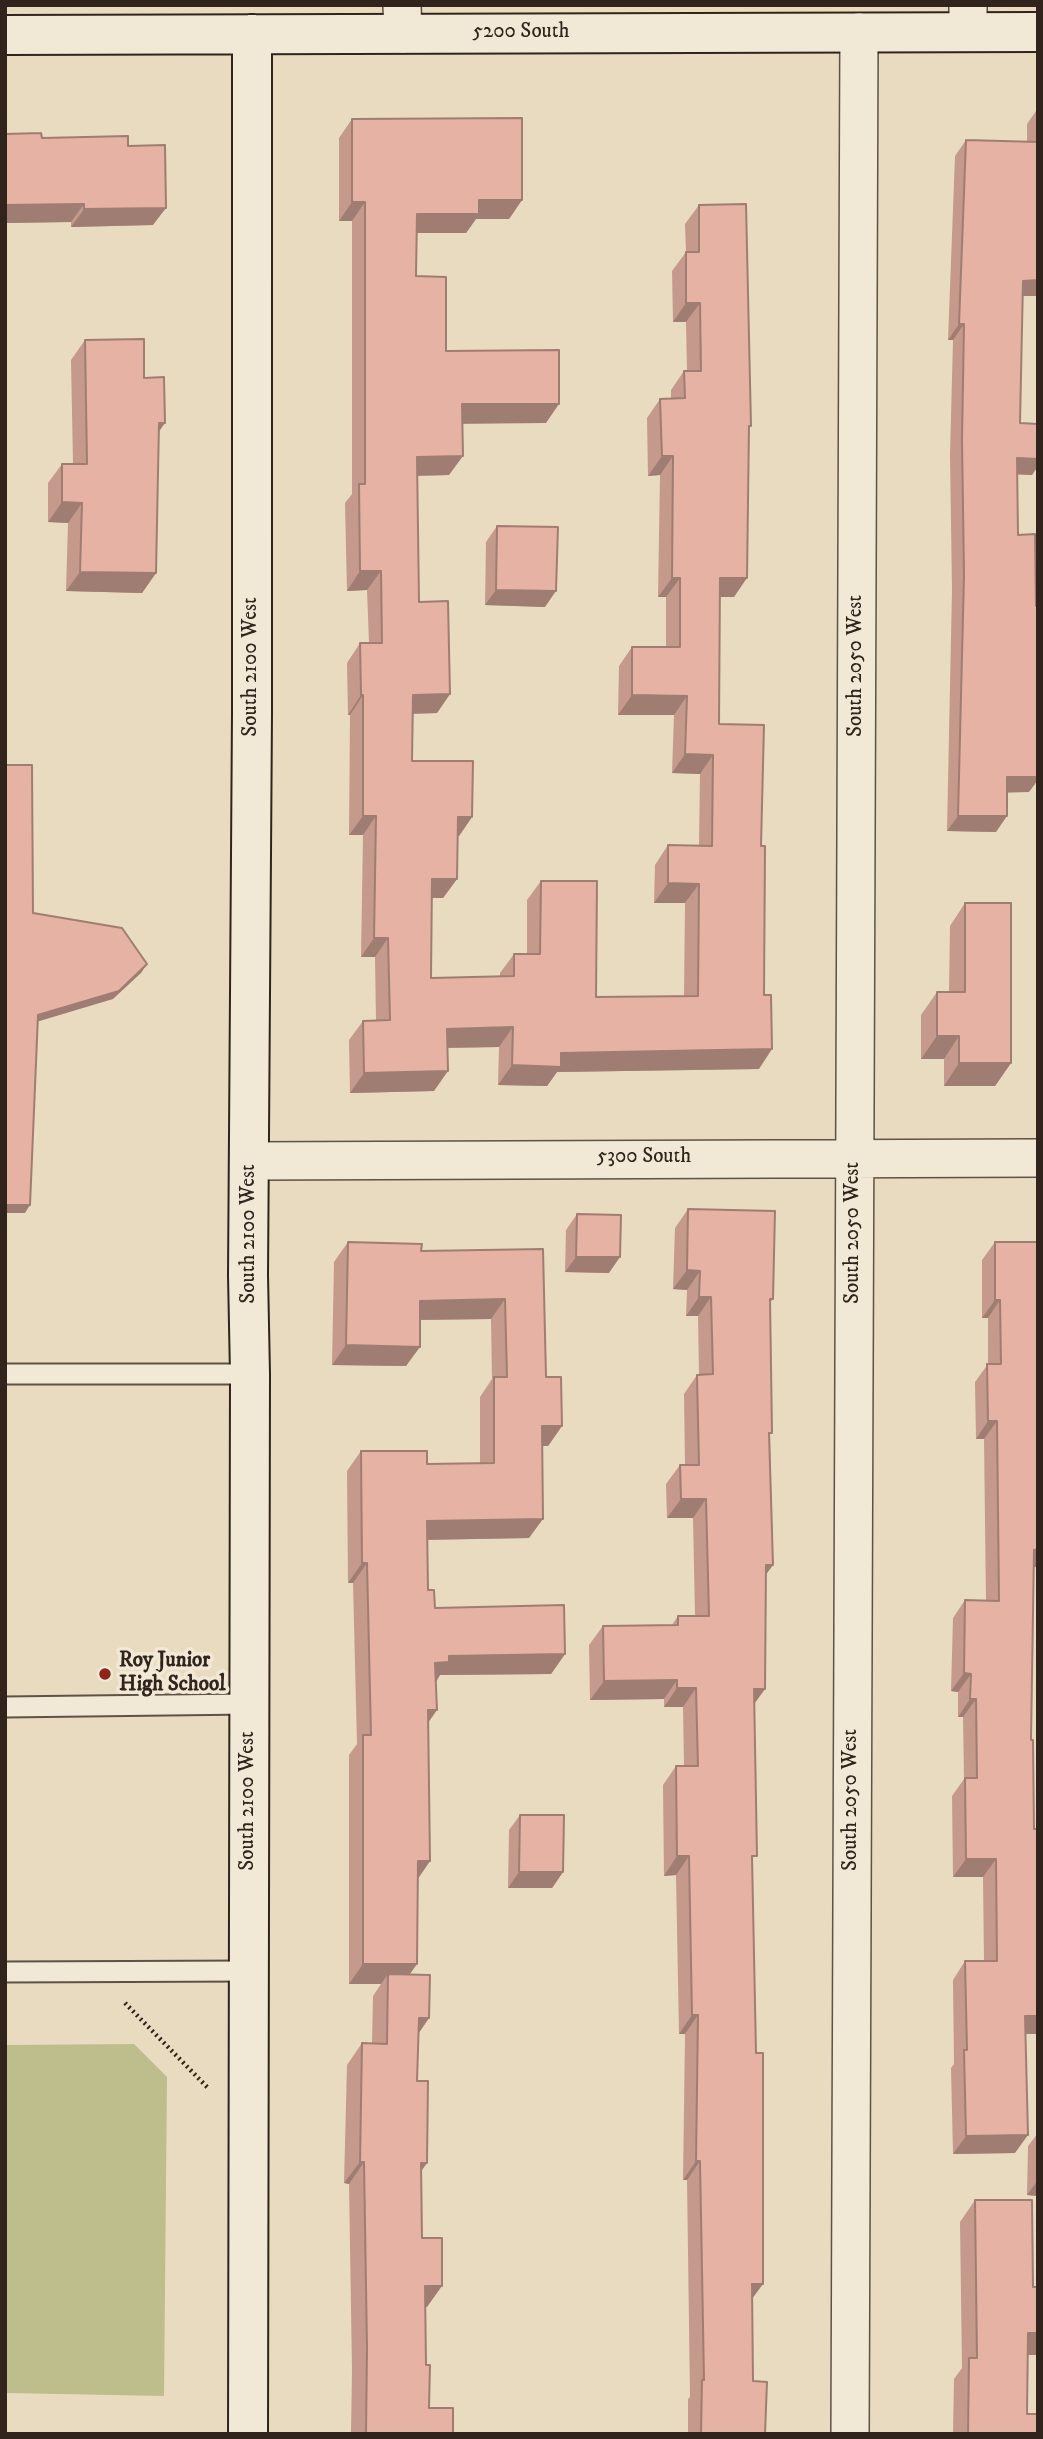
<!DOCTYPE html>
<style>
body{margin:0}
#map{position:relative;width:1043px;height:2439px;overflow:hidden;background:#e9dbc0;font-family:"IM FELL DW Pica",serif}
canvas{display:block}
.frame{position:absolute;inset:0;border:7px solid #30241d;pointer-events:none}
</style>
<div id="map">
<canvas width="1043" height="2439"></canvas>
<div class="frame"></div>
</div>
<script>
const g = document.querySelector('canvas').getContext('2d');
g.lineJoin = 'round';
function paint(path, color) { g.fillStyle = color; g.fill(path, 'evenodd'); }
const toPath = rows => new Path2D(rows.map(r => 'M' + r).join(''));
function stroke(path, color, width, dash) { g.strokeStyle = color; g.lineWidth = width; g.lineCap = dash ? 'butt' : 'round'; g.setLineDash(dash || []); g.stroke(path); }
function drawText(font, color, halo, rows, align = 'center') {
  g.font = font + ' "IM FELL DW Pica",serif'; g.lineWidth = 7; g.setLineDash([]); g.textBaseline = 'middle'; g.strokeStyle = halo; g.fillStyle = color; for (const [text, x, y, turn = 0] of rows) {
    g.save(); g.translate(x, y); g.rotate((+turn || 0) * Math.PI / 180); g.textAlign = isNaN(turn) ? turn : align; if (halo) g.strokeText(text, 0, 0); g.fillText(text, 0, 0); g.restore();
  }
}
paint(toPath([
 [134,2044,167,2077,164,2396,5,2393,5,2045]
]), '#bebe8d');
const lane = toPath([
 [5,1374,250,1374],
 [5,1707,250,1704],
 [5,1972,249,1971]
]);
const street = toPath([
 [402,5,403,34],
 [968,5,968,32],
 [250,1161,1038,1158],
 [850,2434,859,32]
]);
const secondary = toPath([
 [5,35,1038,32],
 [248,2434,250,1374,248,1275,252,713,252,34]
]);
stroke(lane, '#5e5246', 23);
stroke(street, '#5e5246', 40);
stroke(secondary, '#30241d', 42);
stroke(toPath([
 [125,2003,209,2089]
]), '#30241d', 4.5, [2, 3.5]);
stroke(lane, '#f1e8d6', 19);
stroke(street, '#f1e8d6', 37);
stroke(secondary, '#f1e8d6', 38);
paint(toPath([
 [1038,108,1038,296,1023,296,1020,423,1038,424,1038,466,1032,475,1018,474,1018,535,1029,792,1007,792,996,832,947,831,952,590,950,455,953,340,948,340,955,156,966,140,1027,142,1027,124],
 [352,119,522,200,509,219,476,219,466,233,416,233,416,276,446,351,546,423,462,423,449,475,417,476,419,602,450,694,437,713,412,714,412,761,472,817,459,836,457,836,457,879,443,898,432,898,431,978,500,976,500,973,514,954,527,954,527,900,541,881,596,997,684,996,685,903,654,903,655,865,668,845,699,846,700,774,672,773,674,715,618,715,619,666,632,647,666,647,666,597,658,597,660,475,648,476,647,418,660,399,671,399,671,390,684,371,687,371,686,322,673,322,672,271,686,252,685,224,699,205,751,426,749,428,734,597,720,597,719,724,761,846,759,1069,557,1072,547,1086,498,1085,499,1047,447,1048,434,1091,350,1093,349,1040,363,1021,376,1020,375,957,361,957,363,835,349,835,350,715,348,715,347,663,360,643,369,643,367,590,347,591,345,503,352,494,352,221,339,221,339,138],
 [5,134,128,146,153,225,71,227,71,222,5,223],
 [85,340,144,378,159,432,156,573,142,593,66,591,68,523,48,522,48,483,62,464,73,464,71,360],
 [497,526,545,607,485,605,486,542],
 [965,903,1011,1063,995,1086,944,1086,944,1059,921,1059,921,1015,937,992,949,992,950,926],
 [688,1209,773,1299,770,1303,770,1436,773,1565,766,1574,765,1689,754,1704,752,1863,753,2381,765,2434,688,2434,688,2399,690,2397,687,2180,683,2180,685,2034,679,2034,676,1875,664,1876,663,1785,676,1766,684,1766,683,1707,664,1707,664,1699,590,1700,589,1645,603,1626,672,1625,678,1616,695,1616,693,1518,667,1518,666,1484,680,1465,685,1465,684,1394,697,1375,699,1375,698,1316,686,1316,687,1290,673,1289,675,1228],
 [577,1214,609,1273,565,1272,566,1230],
 [348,1242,421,1251,543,1249,546,1377,562,1426,548,1446,542,1446,529,1538,427,1540,428,1590,435,1608,565,1654,551,1674,440,1675,436,1681,428,1722,430,1861,418,1879,409,1975,429,2018,418,2034,417,2081,427,2163,421,2171,422,2238,427,2307,425,2307,426,2365,429,2408,453,2434,351,2434,352,2370,349,2184,344,2183,347,2065,362,2043,372,2043,373,1996,381,1984,349,1984,349,1755,357,1744,353,1583,348,1583,347,1471,361,1451,427,1464,480,1463,480,1397,492,1379,491,1319,420,1320,406,1366,332,1365,334,1262],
 [995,1242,1038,1242,1038,1567,1034,1567,1031,1740,1038,2034,1025,2034,1015,2153,953,2154,951,2068,954,2064,953,1980,965,1961,984,1961,983,1877,953,1877,952,1796,964,1779,963,1717,958,1717,958,1692,951,1691,953,1618,965,1600,986,1601,984,1439,976,1439,975,1382,988,1364,988,1318,982,1318,982,1260],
 [520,1815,563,1872,552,1888,508,1888,509,1830],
 [1038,2133,1038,2196,1027,2195,1028,2146],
 [975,2200,1033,2287,1038,2355,1028,2355,1027,2414,1038,2434,953,2434,954,2379,962,2368,960,2222]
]), '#c5998c');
paint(toPath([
 [479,200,522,200,509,219,476,219,466,233,403,233,417,214],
 [352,202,365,202,352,221,339,221],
 [84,204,71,222,5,223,5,205],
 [166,208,153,225,71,227,84,209],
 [1038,280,1038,296,1012,296,1023,281],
 [686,303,700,303,686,322,673,322],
 [959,324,964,324,953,340,948,340],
 [462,404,559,404,546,423,448,424],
 [159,423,165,423,151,443],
 [463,456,449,475,403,476,417,457],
 [662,456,673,456,660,475,648,476],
 [1017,458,1038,459,1038,466,1032,475,1006,474],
 [62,502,82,503,68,523,48,522],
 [360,571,381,571,367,590,347,591],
 [80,572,156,573,142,593,66,591],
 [672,578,680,578,666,597,658,597],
 [720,578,747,578,734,597,707,597],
 [496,590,556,591,545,607,485,605],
 [450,694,437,713,399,714,413,695],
 [361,695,363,695,350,715,348,715],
 [632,695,687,696,674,715,618,715],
 [685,754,713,755,700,774,672,773],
 [1007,777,1038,777,1038,780,1029,792,996,793],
 [363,816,376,816,363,835,349,835],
 [958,816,1007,816,996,832,947,831],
 [458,817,472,817,459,836,444,836],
 [432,879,457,879,443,898,419,898],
 [668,883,699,884,685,903,654,903],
 [374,938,388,938,375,957,361,957],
 [147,964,141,973,113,999,33,1023,38,1015],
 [513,1027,499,1047,433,1048,447,1029],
 [937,1036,959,1036,944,1059,921,1059],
 [772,1049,759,1069,557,1072,547,1086,498,1085,512,1065,561,1053],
 [959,1063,1011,1063,995,1086,944,1086],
 [448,1071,434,1091,350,1093,364,1073],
 [5,1205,30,1205,25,1213,5,1213],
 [576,1257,620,1257,609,1273,565,1272],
 [687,1270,700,1271,687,1290,673,1289],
 [699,1297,711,1297,698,1316,686,1316],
 [505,1299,491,1319,407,1320,420,1301],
 [995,1300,1000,1300,988,1318,982,1318],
 [346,1345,420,1347,406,1366,332,1365],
 [988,1421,997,1421,984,1439,976,1439],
 [542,1426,562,1426,548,1446,528,1446],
 [681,1499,706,1499,693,1518,667,1518],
 [543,1519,529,1538,413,1540,427,1521],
 [1038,1549,1038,1567,1021,1568,1034,1550],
 [362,1563,367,1563,353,1583,348,1583],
 [766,1565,773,1565,759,1584],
 [565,1654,551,1674,440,1675,436,1682,435,1663,449,1656],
 [964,1673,971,1674,958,1692,951,1691],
 [677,1680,664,1699,590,1700,604,1681],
 [677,1688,696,1688,683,1707,664,1707],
 [754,1689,765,1689,751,1708],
 [970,1699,976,1699,963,1717,958,1717],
 [428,1710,437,1710,423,1730],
 [677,1856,689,1856,676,1875,664,1876],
 [966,1859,996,1859,983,1877,953,1877],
 [418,1861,430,1861,416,1881],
 [519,1872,563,1872,552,1888,508,1888],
 [363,1964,417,1964,403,1984,388,1974,381,1984,349,1984],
 [692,2015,698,2015,685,2034,679,2034],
 [1025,2016,1038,2016,1038,2034,1012,2034],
 [419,2018,429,2018,414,2040],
 [1028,2135,1015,2153,953,2154,966,2136],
 [696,2161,700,2161,687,2180,683,2180],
 [360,2162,364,2162,349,2184,344,2183],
 [421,2163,427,2163,411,2185],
 [1038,2180,1038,2196,1027,2195],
 [752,2284,763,2284,749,2303],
 [425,2286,442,2286,427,2307,410,2307],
 [1028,2333,1038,2333,1038,2355,1013,2355]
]), '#a07d72');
const building = toPath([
 [522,118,522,200,479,200,479,214,417,214,416,276,446,277,446,351,559,350,559,404,462,404,463,456,417,457,419,602,448,601,450,694,413,695,412,761,473,761,472,817,458,817,457,879,432,879,431,978,514,976,514,954,540,954,541,881,597,881,596,997,698,996,699,884,668,883,668,845,712,846,713,755,685,754,687,696,632,695,632,647,680,647,680,578,672,578,673,456,662,456,660,399,685,398,684,371,701,371,700,303,686,303,686,252,699,252,699,205,746,204,751,426,749,426,747,578,720,578,719,724,764,725,761,846,765,846,764,995,771,995,772,1049,561,1053,561,1067,512,1065,513,1027,447,1029,448,1071,364,1073,363,1021,390,1020,388,938,374,938,376,816,363,816,363,695,361,695,360,643,382,643,381,571,360,571,359,484,365,484,365,202,352,202,352,119,522,118],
 [41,133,42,138,128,136,128,146,165,145,166,208,84,209,84,204,5,205,5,134,41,133],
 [966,140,1038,142,1038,280,1023,281,1020,423,1038,424,1038,459,1017,458,1018,535,1035,534,1036,606,1038,606,1038,777,1007,777,1007,816,958,816,964,575,962,439,964,324,959,324,966,140],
 [144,339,144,378,164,377,165,423,159,423,156,573,80,572,82,503,62,502,62,464,87,464,85,340,144,339],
 [497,526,558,527,556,591,496,590,497,526],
 [5,765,32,765,33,913,122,928,147,964,119,991,38,1015,30,1205,5,1205,5,765],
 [965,903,1011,903,1011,1063,959,1063,959,1036,937,1036,937,992,965,992,965,903],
 [688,1209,775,1211,773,1299,770,1299,772,1433,769,1433,773,1565,766,1565,765,1689,754,1689,757,1856,752,1856,756,2053,763,2053,763,2284,752,2284,753,2381,767,2382,765,2434,701,2434,702,2380,704,2380,700,2161,696,2161,698,2015,692,2015,689,1856,677,1856,676,1766,698,1766,696,1688,677,1688,677,1680,604,1681,603,1626,678,1625,678,1616,709,1616,706,1499,681,1499,680,1465,699,1465,697,1375,713,1374,711,1297,699,1297,700,1271,687,1270,688,1209],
 [577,1214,621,1215,620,1257,576,1257,577,1214],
 [348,1242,422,1244,421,1251,543,1249,546,1377,561,1377,562,1426,542,1426,543,1519,427,1521,428,1590,434,1590,435,1608,564,1605,565,1654,449,1656,449,1662,435,1663,437,1710,428,1710,430,1861,418,1861,417,1964,363,1964,363,1735,371,1735,367,1563,362,1563,361,1451,427,1451,427,1464,494,1463,494,1377,507,1377,505,1299,420,1301,420,1347,346,1345,348,1242],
 [995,1242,1038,1242,1038,1549,1034,1550,1031,1740,1033,1740,1034,1829,1038,1829,1038,2016,1025,2016,1028,2135,966,2136,964,2050,967,2050,965,1961,997,1961,996,1859,966,1859,965,1778,977,1778,976,1699,970,1699,971,1674,964,1673,965,1600,999,1601,997,1421,988,1421,987,1364,1001,1364,1000,1300,995,1300,995,1242],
 [520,1815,564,1815,563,1872,519,1872,520,1815],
 [388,1974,430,1975,429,2018,419,2018,417,2081,428,2081,427,2163,421,2163,422,2238,442,2238,442,2286,425,2286,426,2365,430,2365,429,2408,453,2408,453,2434,366,2434,367,2348,364,2162,360,2162,362,2043,387,2044,388,1974],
 [975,2200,1032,2200,1033,2287,1038,2287,1038,2333,1028,2333,1027,2414,1038,2414,1038,2434,968,2434,969,2358,977,2358,975,2200]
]);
paint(building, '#e5b2a3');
stroke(building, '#a07d72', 2);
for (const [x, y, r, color] of [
 [105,1674,7,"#8f2418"]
]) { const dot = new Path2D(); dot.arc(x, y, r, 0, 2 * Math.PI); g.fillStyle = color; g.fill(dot); stroke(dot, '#f1e8d6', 2.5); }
drawText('21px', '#30241d', '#f1e8d6', [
 ["5200 South",521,33],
 ["South 2050 West",857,666,-90],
 ["South 2100 West",252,667,-90],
 ["5300 South",644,1158],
 ["South 2050 West",854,1233,-90],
 ["South 2100 West",250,1234,-90],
 ["South 2050 West",852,1800,-90],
 ["South 2100 West",249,1801,-90]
]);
drawText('bold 21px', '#30241d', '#f1e8d6', [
 ["Roy Junior",119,1662],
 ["High School",119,1686]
], 'left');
</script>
